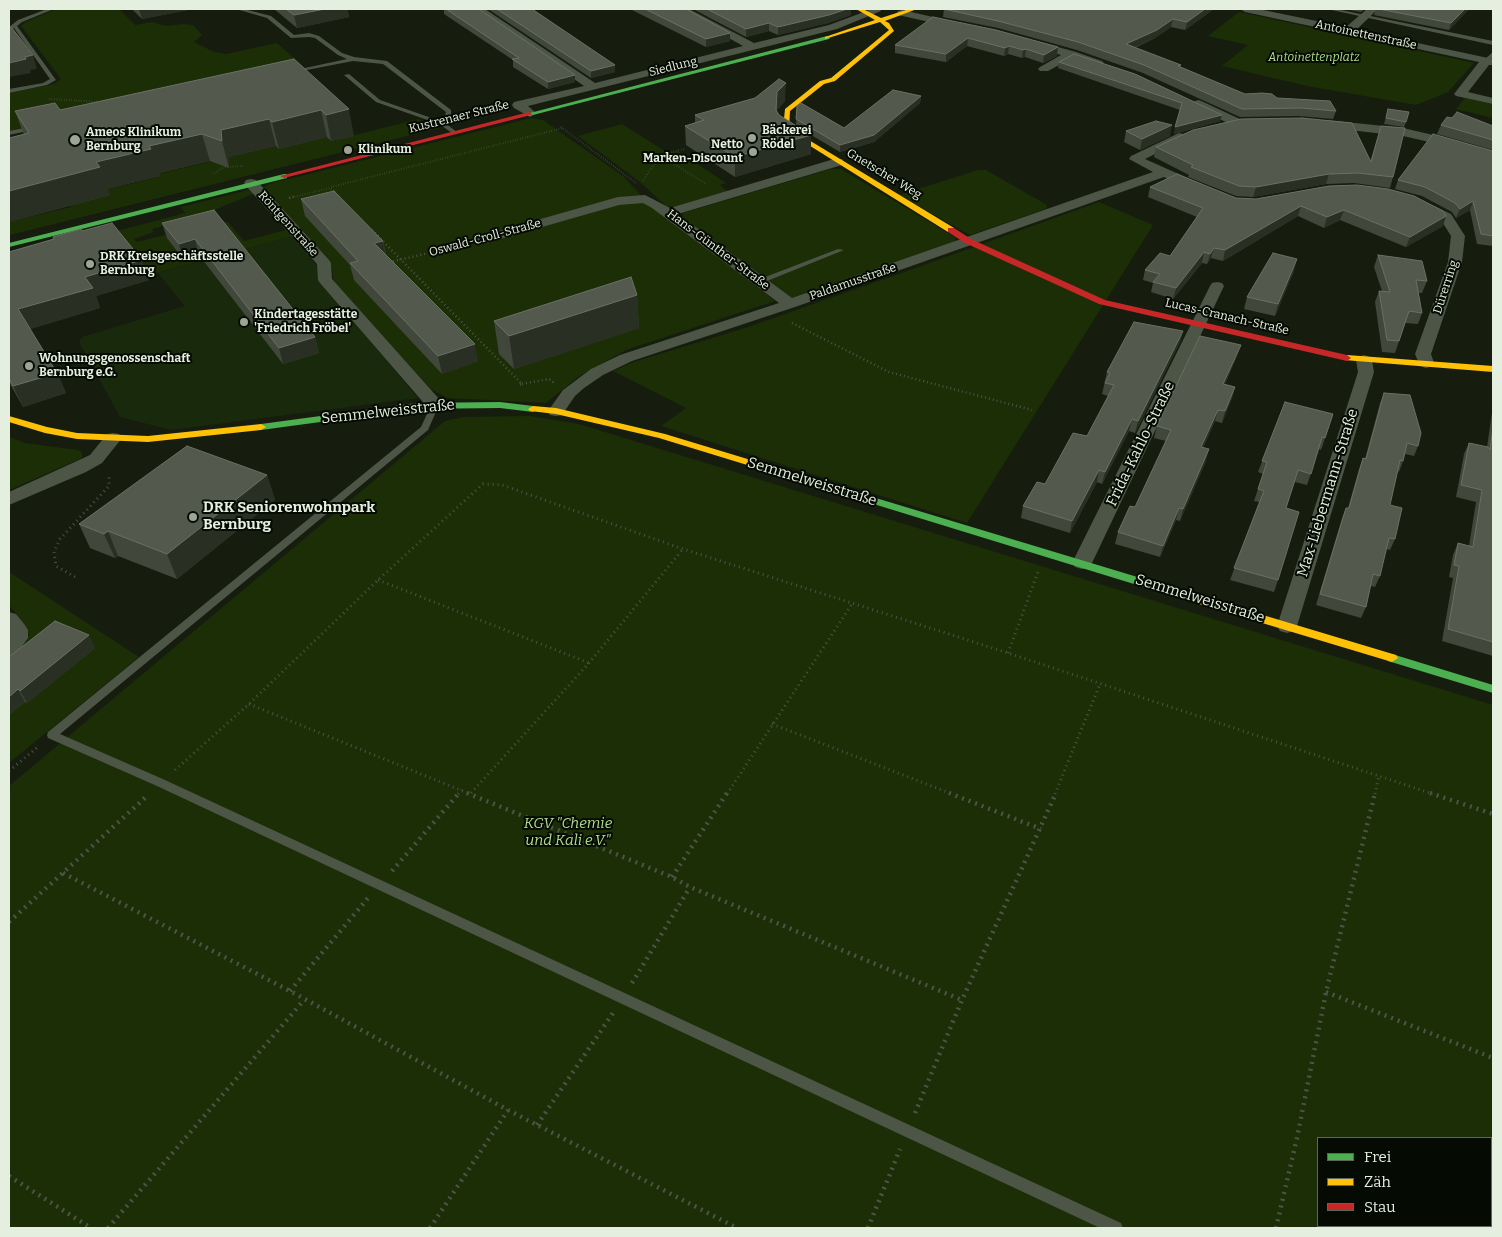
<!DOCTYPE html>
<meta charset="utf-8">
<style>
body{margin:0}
#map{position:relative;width:1502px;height:1237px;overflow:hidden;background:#161d0f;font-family:Bitter,serif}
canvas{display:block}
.frame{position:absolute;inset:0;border:10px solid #e5efdf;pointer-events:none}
.legend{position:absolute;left:1317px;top:1137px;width:175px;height:90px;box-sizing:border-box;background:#050a02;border:1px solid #5f665a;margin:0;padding:6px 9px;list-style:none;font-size:15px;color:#e5efdf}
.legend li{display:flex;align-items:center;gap:10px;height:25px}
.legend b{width:25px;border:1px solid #5f665a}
</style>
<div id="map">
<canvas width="1502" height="1237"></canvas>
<div class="frame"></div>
<ul class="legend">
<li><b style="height:6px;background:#4caf50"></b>Frei</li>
<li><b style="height:6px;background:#ffc107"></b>Zäh</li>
<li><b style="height:6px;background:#c62828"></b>Stau</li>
</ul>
</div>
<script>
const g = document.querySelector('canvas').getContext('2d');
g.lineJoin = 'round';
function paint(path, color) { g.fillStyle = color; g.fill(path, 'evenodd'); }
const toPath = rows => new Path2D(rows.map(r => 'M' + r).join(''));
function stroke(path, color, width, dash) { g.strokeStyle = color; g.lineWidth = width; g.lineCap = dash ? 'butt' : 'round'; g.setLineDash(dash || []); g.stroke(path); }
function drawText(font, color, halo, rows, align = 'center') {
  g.font = font + ' Bitter,serif'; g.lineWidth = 4; g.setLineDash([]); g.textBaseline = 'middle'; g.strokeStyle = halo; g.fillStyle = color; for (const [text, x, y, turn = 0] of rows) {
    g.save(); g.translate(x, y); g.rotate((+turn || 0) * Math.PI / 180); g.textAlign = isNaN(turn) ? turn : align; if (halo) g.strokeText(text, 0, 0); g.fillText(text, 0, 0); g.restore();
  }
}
paint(toPath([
 [294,236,317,266,319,279,418,398,171,430,120,417,79,342,82,337,185,306,158,273]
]), '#19290b');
paint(toPath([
 [56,9,119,9,135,25,152,22,166,26,183,24,193,25,202,35,194,42,214,52,226,54,277,43,304,67,9,131,9,93,54,84,61,79,21,26,26,22],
 [1239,12,1474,63,1448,92,1416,105,1307,86,1222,66,1248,45,1208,36],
 [1465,98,1493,104,1493,118,1456,109],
 [531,118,543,120,624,177,649,204,775,301,626,350,578,377,546,403,447,398,431,389,334,284,332,267,264,193,263,188,269,184],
 [418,119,439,128,10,235,9,232,9,222,71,207,71,205,106,190,159,177,158,174,276,146,279,149,327,137,332,141],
 [622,124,668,153,678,151,726,183,720,185,727,191,679,207,666,206,640,182,578,136],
 [831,169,841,169,956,238,954,242,792,299,682,219,683,213],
 [978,170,986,170,1047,205,1046,209,970,235,899,195],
 [248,190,254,192,253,194,197,217,152,229,154,232,134,239,137,242,215,222,228,222,244,241,289,229,294,236,146,276,110,233,185,213,181,207],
 [1099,202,1153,225,967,523,661,426,686,408,613,371,634,362,748,327,910,270],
 [530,416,579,424,1493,705,1493,1228,9,1228,9,786,445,421,463,417],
 [1318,1138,1491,1138,1491,1226,1318,1226],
 [9,437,25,443,78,450,82,452,82,458,9,490],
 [9,572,139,657,9,763,9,659,21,649,29,635,26,626,9,605]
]), '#1b2e06');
stroke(toPath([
 [49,99,100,102],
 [561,127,636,183],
 [660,155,706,184],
 [214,173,225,167,243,166],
 [643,181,660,155,684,149],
 [331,187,563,128],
 [290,198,330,188,336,193]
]), '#4d5348', 2, [0.5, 2]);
stroke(toPath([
 [289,198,296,196],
 [372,230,522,384,518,385],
 [389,262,460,246],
 [792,323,889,372,1032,410],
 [522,384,549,379,554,383]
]), '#4d5348', 2.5, [1, 3]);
stroke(toPath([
 [75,577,56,566,54,552,60,539,109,486,109,474],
 [378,580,589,663],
 [1008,653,1038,572],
 [249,704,470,794],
 [772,724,952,794],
 [175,770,249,704,378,580,483,484,502,485,683,549,1008,653,1433,794],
 [9,771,39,746],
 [471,793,589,663,683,549],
 [458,794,462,790],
 [727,794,852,604],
 [1055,794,1100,684],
 [1375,794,1379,776]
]), '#4d5348', 3, [1, 4]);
stroke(toPath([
 [467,793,672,877,690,887,962,1000],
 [949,793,1041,829],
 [1430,793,1493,814],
 [392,871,459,793],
 [63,873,290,991,508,1110,737,1228],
 [672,877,727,793],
 [9,922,147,796],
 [632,983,690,887],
 [290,991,368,898],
 [1326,992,1493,1058],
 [915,1113,962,1000,1056,793],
 [537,1125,613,1013],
 [9,1176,91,1228],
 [108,1228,304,1000],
 [430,1228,508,1110],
 [868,1228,900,1149],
 [1276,1228,1297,1138,1326,992,1375,793]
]), '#4d5348', 4.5, [2, 5]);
paint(toPath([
 [47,9,54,9,22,22,17,26,56,80,47,85,9,93,9,89,43,83,50,79,14,28,9,30,9,27,18,20,47,9],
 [236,9,244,9,271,16,294,35,309,33,319,36,342,53,354,57,387,61,451,110,451,116,445,123,457,132,452,133,439,124,376,102,344,75,349,74,380,100,440,121,445,116,446,112,383,64,353,61,291,73,291,71,347,59,338,55,315,38,309,37,291,38,267,18,236,9],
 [1327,9,1336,9,1493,41,1493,45,1327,9],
 [1493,52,1493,57,1489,61,1485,61,1485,59,1493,52],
 [35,126,37,127,37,129,9,135,9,131,35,126],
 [838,249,844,250,762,283,755,281,838,249],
 [432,403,435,403,439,405,428,430,60,734,165,780,1121,1223,1123,1228,1100,1228,157,786,48,738,47,735,48,732,421,427,432,403]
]), '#4d5546');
paint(toPath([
 [474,9,485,9,595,83,743,46,677,9,689,9,754,43,829,25,872,9,880,9,881,11,837,29,528,106,536,113,530,117,514,108,512,105,514,102,584,86,474,9],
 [1240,9,1258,9,1346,27,1367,9,1378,9,1356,30,1493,59,1493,65,1489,65,1468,92,1493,98,1493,104,1456,96,1454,94,1479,62,1245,12,1240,9],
 [902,10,960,23,961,25,956,28,898,15,897,13,898,11,902,10],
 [1033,40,1076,52,1102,61,1104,63,1098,66,1072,58,1048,71,1040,71,1038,69,1040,67,1061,55,1029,45,1028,43,1033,40],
 [1199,100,1242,120,1244,123,1242,126,1234,126,1195,107,1193,104,1195,101,1199,100],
 [1326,120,1403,128,1455,140,1493,152,1493,160,1451,147,1403,136,1322,127,1320,124,1326,120],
 [1179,133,1183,134,1185,137,1183,140,1145,159,1201,184,1203,187,1201,190,1191,190,1164,177,795,307,632,361,603,375,584,388,575,396,562,415,556,416,550,415,548,411,563,390,591,369,620,355,779,303,652,208,643,203,619,205,479,245,472,241,474,238,618,197,645,195,670,208,834,159,842,159,844,162,842,165,678,214,792,298,1153,172,1129,159,1131,156,1179,133],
 [251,179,256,180,329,260,331,263,332,279,441,401,443,405,441,409,429,409,320,283,318,280,317,264,246,186,244,183,246,180,251,179],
 [1421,200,1451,214,1465,236,1462,262,1431,354,1434,363,1432,366,1426,368,1420,366,1415,354,1448,262,1451,236,1441,220,1416,207,1414,204,1421,200],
 [1217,282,1222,283,1224,286,1092,563,1089,567,1082,569,1075,567,1072,563,1210,286,1212,283,1217,282],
 [1364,355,1370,357,1372,360,1374,372,1297,626,1294,631,1287,633,1280,631,1277,626,1358,372,1356,360,1358,357,1364,355],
 [113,433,119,434,122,438,102,463,86,472,9,505,9,492,90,455,107,434,113,433],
 [9,612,16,614,25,625,28,630,28,638,16,655,9,657,9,612]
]), '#4d5546');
paint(toPath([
 [827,36,830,38,829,39,529,116,526,114,827,36],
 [284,174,287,174,287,178,9,247,9,243,284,174],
 [500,402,533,406,538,409,533,412,500,408,417,409,261,430,256,427,261,424,417,403,500,402],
 [793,473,1207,598,1209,601,1207,604,1199,604,789,478,788,476,793,473],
 [1392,654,1493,685,1493,693,1388,661,1386,658,1388,655,1392,654]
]), '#4caf50');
paint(toPath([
 [856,9,863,9,881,18,909,9,917,9,885,21,889,23,894,31,835,81,824,84,790,111,789,128,954,228,954,232,948,232,783,129,785,109,820,81,831,78,889,30,880,22,825,39,825,37,875,20,856,9],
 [1347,355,1493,366,1493,372,1344,360,1344,356,1347,355],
 [533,406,556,408,665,434,797,474,798,476,793,479,659,438,556,414,530,411,528,409,533,406],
 [9,416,47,427,77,433,148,436,261,424,266,427,261,430,148,442,77,439,45,433,9,422,9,416],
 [1203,597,1396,655,1398,658,1392,662,1199,604,1197,601,1203,597]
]), '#ffc107');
paint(toPath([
 [529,112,532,114,531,115,284,178,280,176,529,112],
 [948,228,954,228,971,239,1105,300,1347,355,1351,358,1347,361,1099,304,965,243,948,232,948,228]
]), '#c62828');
paint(toPath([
 [132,9,193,9,142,19],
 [274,9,347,9,349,17,297,28],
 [444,9,479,9,575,75,575,82,548,89,513,67,513,60,444,14],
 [488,9,532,9,615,72,591,78],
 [630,9,686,9,730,41,706,47],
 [693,9,851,9,851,15,828,23,778,35,769,31,746,37],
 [944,9,1214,9,1185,30,1171,27,1155,38,1135,48,1181,65,1180,67,1245,94,1277,98,1336,111,1333,119,1299,116,1240,117,1143,73,1077,50,998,28,943,17],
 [1343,9,1365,9,1361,12],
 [1376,9,1469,9,1449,30,1374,15],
 [933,17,1057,56,1043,63,1025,57,1022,58,1008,54,1004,56,967,46,946,62,895,53,895,45],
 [294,59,354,136,331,141,327,137,279,149,276,146,229,157,229,168,210,161,159,173,160,176,107,189,110,195,9,222,9,138,24,135,15,111,60,110],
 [1059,62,1222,115,1220,121,1174,134,1180,110,1058,68],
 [921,96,920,103,874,142,840,152,811,135,811,154,735,177,686,145,685,126,695,123,695,115,785,101,777,110,777,112,779,115,796,126,797,106,844,128],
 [1388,109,1406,122,1404,127,1384,124],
 [1441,125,1493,126,1493,150,1437,134],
 [1381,126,1393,177,1390,188,1354,183,1326,184,1253,197,1236,196,1188,177,1189,175,1154,157,1156,147,1370,162],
 [1126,131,1170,136,1140,150,1124,142],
 [1493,151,1493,246,1477,244,1470,210,1456,218,1452,212,1422,196,1395,189,1398,180],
 [1329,186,1443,226,1406,247,1340,220,1324,228,1298,216,1223,261,1211,258,1207,264,1202,263,1173,299,1151,292,1153,283,1143,280,1145,270,1170,256,1197,217,1148,197,1150,187,1236,198,1256,199],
 [301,199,383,241,386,255,478,361,442,374,354,280,350,265,305,216],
 [214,210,315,337,319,353,283,364,199,255,183,259,167,238,162,223],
 [82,231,149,280,96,296,100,308,30,329,57,373,66,393,23,407,9,382,9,252,54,239,53,237],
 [1378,255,1427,281,1422,293,1418,293,1422,313,1418,324,1405,323,1395,353,1382,352,1375,302,1379,291,1382,291,1374,267],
 [1294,271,1275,316,1244,309,1247,297],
 [637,295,639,328,514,369,499,354,494,321],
 [1183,331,1180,342,1135,433,1129,431,1102,484,1097,482,1070,533,1021,518,1023,506,1045,484,1087,436,1108,396,1102,394,1107,372],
 [1237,356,1225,384,1235,387,1232,398,1222,423,1215,421,1203,448,1206,461,1180,521,1176,520,1160,557,1115,544,1118,532,1135,507,1166,441,1154,438,1157,426],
 [1384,393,1418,446,1414,456,1405,454,1403,461,1399,472,1398,471,1390,505,1395,539,1390,550,1386,549,1380,576,1375,587,1371,586,1366,607,1361,618,1316,605,1342,518,1346,508,1348,508,1359,469,1363,458,1365,459,1380,403],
 [1285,402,1325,438,1321,450,1319,449,1307,485,1295,482,1286,508,1278,580,1274,592,1230,580,1259,502,1254,501,1263,474,1258,472],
 [1493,406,1493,656,1442,641,1453,578,1449,577,1453,555,1458,543,1469,546,1476,502,1456,497,1464,454,1469,443,1487,447],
 [267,475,275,500,177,579,118,556,115,558,90,548,79,524],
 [95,648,27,703,25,702,9,715,9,657]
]), '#41483b');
paint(toPath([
 [139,9,193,9,142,19],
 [325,9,347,9,349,17,297,28,294,15],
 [847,9,851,9,851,15,828,23,778,35,778,27],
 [1205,9,1214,9,1185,30,1187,22],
 [1465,9,1469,9,1449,30,1451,23],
 [1173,19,1171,27,1155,38,1124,52,1126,44],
 [769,23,769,31,746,37,746,29],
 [730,33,730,41,706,47,706,39],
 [968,38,967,46,946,62,946,54],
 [1009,46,1008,54,1004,56,1005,48],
 [1058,47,1057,56,1043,63,1044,55],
 [1026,49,1025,57,1022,58,1023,50],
 [33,55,37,69,30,70,31,73,9,77,9,63,25,57],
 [615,65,615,72,591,78,591,71],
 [575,75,575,82,548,89,548,82],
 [786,83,785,101,777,110,776,129,777,92],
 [921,96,920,103,874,142,840,152,840,145],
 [349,109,354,136,331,141,326,115],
 [321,110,327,137,279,149,272,122],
 [1222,115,1220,121,1174,134,1175,127],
 [269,119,276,146,229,157,229,168,222,141,221,130],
 [1172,125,1170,136,1140,150,1142,139],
 [202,134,210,161,159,173,160,176,107,189,110,195,9,222,9,191,96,162,149,146],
 [811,135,811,154,735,177,735,157],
 [1329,174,1326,184,1253,197,1256,187],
 [1473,201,1470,210,1456,218,1460,209],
 [1301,206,1298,216,1223,261,1225,250],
 [1344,210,1340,220,1324,228,1327,217],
 [1446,216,1443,226,1406,247,1410,237],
 [195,239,199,255,183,259,179,244],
 [383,241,386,258,374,243],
 [1214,248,1211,258,1207,264,1210,254],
 [1204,252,1202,263,1173,299,1176,288],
 [1297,259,1294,271,1275,316,1278,304],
 [142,260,149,280,96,296,100,308,27,330,18,309,85,277],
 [637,295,639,328,514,369,509,336],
 [1183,331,1180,342,1135,433,1138,421],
 [315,337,319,353,283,364,279,348],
 [475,344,478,361,442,374,438,356],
 [1241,345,1237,356,1220,395,1223,384],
 [57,373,66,393,23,407,13,386],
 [1235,387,1232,398,1222,423,1225,411],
 [1218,410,1215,421,1198,459,1201,447],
 [1132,419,1129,431,1102,484,1105,472],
 [1209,449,1206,461,1180,521,1183,509],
 [1099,470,1097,482,1070,533,1072,521],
 [267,475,275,500,177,579,167,554],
 [1179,508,1176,520,1160,557,1163,546],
 [108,531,118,556,115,558,104,534],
 [89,635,95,648,27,703,20,691],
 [18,689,25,702,9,715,9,697]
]), '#292f22');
const building = toPath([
 [286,9,325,9,294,15,286,9],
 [446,9,479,9,575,75,548,82,512,59,519,58,446,9],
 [497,9,532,9,615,65,591,71,497,9],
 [645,9,686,9,730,33,706,39,645,9],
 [707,9,847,9,829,15,778,27,769,23,746,29,707,9],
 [944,9,1205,9,1187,22,1173,19,1157,30,1126,44,1181,65,1178,66,1245,94,1262,93,1272,94,1277,98,1330,101,1336,111,1301,108,1242,109,1144,65,1078,42,998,21,944,9],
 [1379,9,1465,9,1451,23,1379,9],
 [933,17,996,30,1058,47,1044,55,1026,49,1023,50,1009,46,1005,48,968,38,946,54,895,45,933,17],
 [9,28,12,28,33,55,25,57,26,59,9,63,9,28],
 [1074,54,1135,74,1222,115,1175,127,1182,103,1059,62,1074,54],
 [294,59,349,109,326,115,321,110,272,122,269,119,221,130,222,141,202,134,149,146,151,149,96,162,100,167,9,191,9,138,29,133,15,111,55,103,60,110,294,59],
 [779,79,786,83,777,92,776,110,779,115,811,135,735,157,685,126,704,120,695,115,755,98,779,79],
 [893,90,921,96,874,135,840,145,796,119,797,106,801,103,844,128,893,90],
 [1388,109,1409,112,1406,122,1386,118,1388,109],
 [1457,112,1493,126,1493,140,1441,125,1447,117,1452,118,1457,112],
 [1302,118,1352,123,1371,162,1381,126,1405,128,1393,177,1358,173,1329,174,1256,187,1239,186,1191,167,1193,165,1156,147,1193,130,1241,119,1302,118],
 [1156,121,1172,125,1142,139,1126,131,1156,121],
 [1433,134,1493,151,1493,236,1481,234,1473,201,1460,209,1455,203,1425,187,1398,180,1433,134],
 [1177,174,1236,198,1256,199,1329,186,1357,185,1388,189,1414,196,1443,211,1446,216,1410,237,1344,210,1327,217,1301,206,1225,250,1214,248,1210,254,1204,252,1176,288,1153,282,1160,274,1145,270,1160,253,1170,256,1203,208,1150,187,1177,174],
 [334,191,383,241,374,243,475,344,438,356,350,263,358,261,301,199,334,191],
 [214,210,315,337,279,348,195,239,179,244,162,223,214,210],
 [112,223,142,260,85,277,93,288,18,309,57,373,13,386,9,378,9,252,54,239,53,237,81,229,82,231,112,223],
 [1273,253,1297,259,1278,304,1247,297,1273,253],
 [1378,255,1422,261,1427,281,1416,280,1422,313,1409,311,1399,341,1387,340,1379,291,1390,292,1378,255],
 [631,277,637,295,509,336,494,321,631,277],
 [1134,322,1183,331,1138,421,1132,419,1105,472,1099,470,1072,521,1023,506,1037,482,1045,484,1073,433,1087,436,1114,385,1105,383,1110,373,1107,372,1134,322],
 [1200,336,1241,345,1223,384,1235,387,1225,411,1218,410,1201,447,1209,449,1183,509,1179,508,1163,546,1118,532,1130,506,1135,507,1171,430,1157,426,1200,336],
 [1384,393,1410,395,1421,433,1418,446,1407,443,1403,461,1400,460,1390,505,1402,508,1395,539,1389,538,1380,576,1373,574,1366,607,1320,594,1346,508,1349,508,1363,458,1366,459,1384,393],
 [1285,402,1333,414,1325,438,1322,437,1311,474,1298,470,1286,508,1299,512,1278,580,1234,568,1264,491,1258,489,1267,462,1262,461,1285,402],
 [1493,428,1493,642,1448,629,1459,566,1454,565,1458,543,1473,547,1482,490,1461,485,1469,443,1488,447,1490,450,1493,428],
 [187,446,267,475,167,554,108,531,104,534,79,524,187,446],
 [55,621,89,635,20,691,18,689,9,697,9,657,55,621]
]);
paint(building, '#535a4d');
stroke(building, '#6a7164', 1);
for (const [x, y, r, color] of [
 [752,138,5,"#9da696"],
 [75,140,6,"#9da696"],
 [348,150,5,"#9da696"],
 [753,152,5,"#9da696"],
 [90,264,5,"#9da696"],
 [244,322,5,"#9da696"],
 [29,366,5,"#9da696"],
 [193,517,5,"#9da696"]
]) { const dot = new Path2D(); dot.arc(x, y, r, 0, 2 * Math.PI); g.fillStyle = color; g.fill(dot); stroke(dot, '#050a02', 2); }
drawText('12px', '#e5efdf', '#050a02', [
 ["Antoinettenstraße",1366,35,12],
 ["Siedlung",673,67,-14],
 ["Kustrenaer Straße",459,117,-14],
 ["Gnetscher Weg",884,174,31],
 ["Röntgenstraße",288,224,48],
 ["Oswald-Croll-Straße",485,238,-15],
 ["Hans-Günther-Straße",718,250,37],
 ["Paldamusstraße",853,282,-19],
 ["Dürerring",1446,287,-72],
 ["Lucas-Cranach-Straße",1227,317,13]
]);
drawText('italic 12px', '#addd87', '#050a02', [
 ["Antoinettenplatz",1314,58]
]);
drawText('bold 12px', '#e5efdf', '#050a02', [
 ["Bäckerei",762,131],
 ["Rödel",762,145],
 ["Ameos Klinikum",86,133],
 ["Bernburg",86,147],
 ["Netto",743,145,"right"],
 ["Marken-Discount",743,159,"right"],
 ["Klinikum",358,150],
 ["DRK Kreisgeschäftsstelle",100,257],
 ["Bernburg",100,271],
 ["Kindertagesstätte",254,315],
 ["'Friedrich Fröbel'",254,329],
 ["Wohnungsgenossenschaft",39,359],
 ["Bernburg e.G.",39,373]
], 'left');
drawText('15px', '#e5efdf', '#050a02', [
 ["Semmelweisstraße",388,412,-6],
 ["Frida-Kahlo-Straße",1141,444,-64],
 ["Semmelweisstraße",812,482,17],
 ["Max-Liebermann-Straße",1328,493,-73],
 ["Semmelweisstraße",1200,599,17]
]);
drawText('bold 15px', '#e5efdf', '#050a02', [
 ["DRK Seniorenwohnpark",203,508],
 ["Bernburg",203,525]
], 'left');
drawText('italic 15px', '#addd87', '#050a02', [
 ["KGV \"Chemie",568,824],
 ["und Kali e.V.\"",568,841]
]);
</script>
